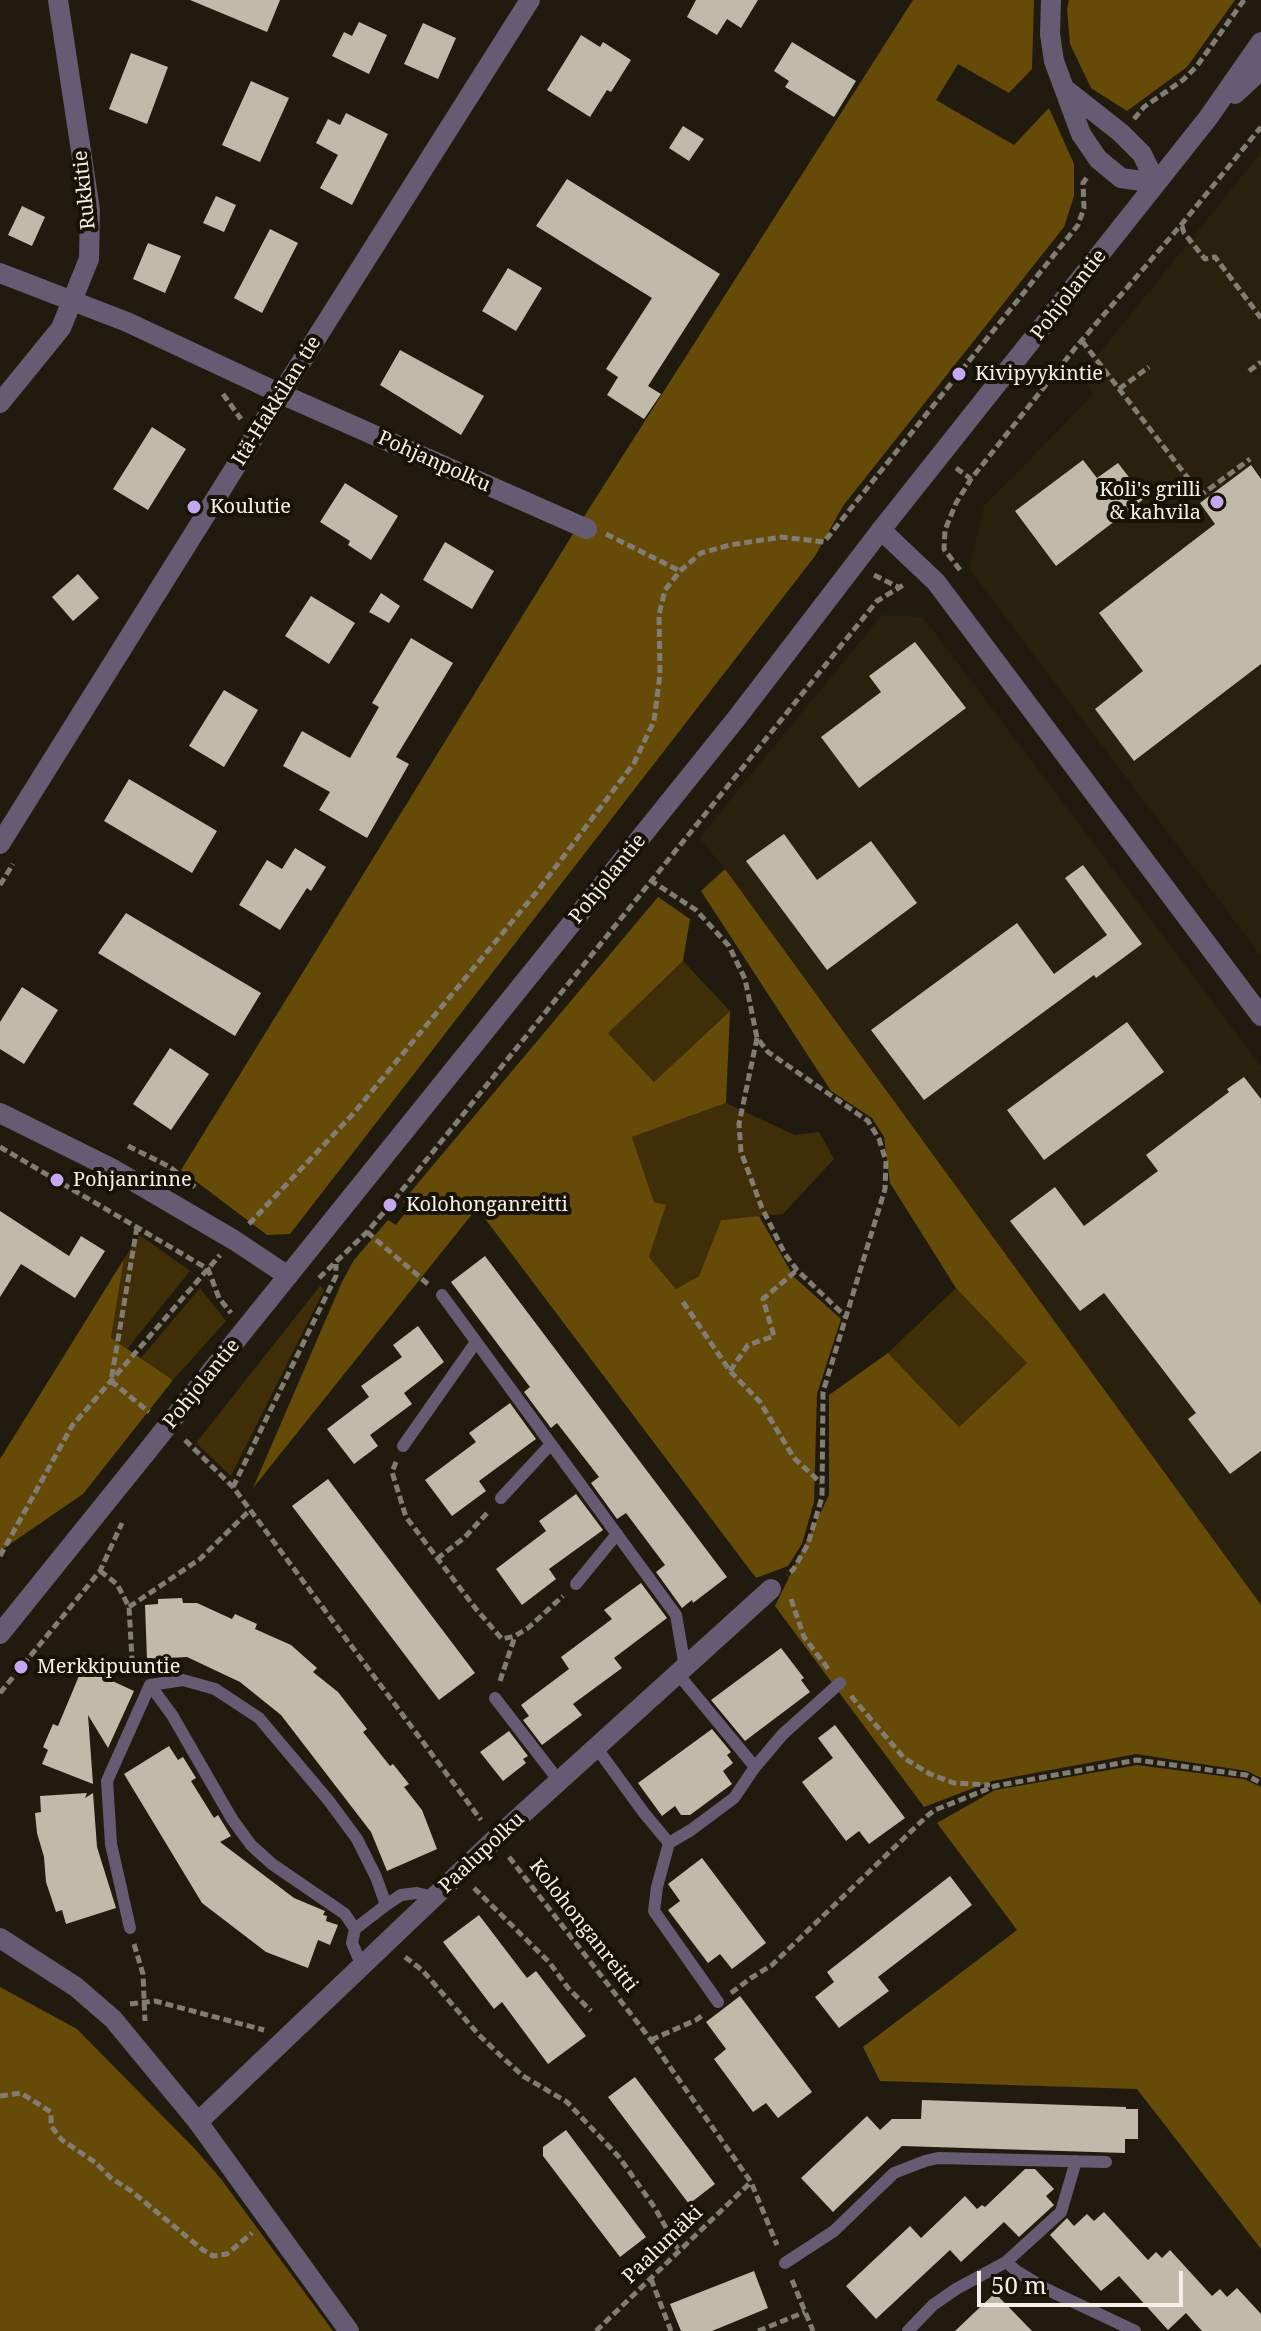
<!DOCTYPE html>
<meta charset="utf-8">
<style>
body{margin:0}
#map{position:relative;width:1261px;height:2331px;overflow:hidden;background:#211b0f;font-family:"Noto Serif",serif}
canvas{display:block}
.scale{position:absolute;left:977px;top:2271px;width:206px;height:36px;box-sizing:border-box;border:4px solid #f4f0e8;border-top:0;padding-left:10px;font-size:24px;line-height:28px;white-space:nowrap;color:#f4f0e8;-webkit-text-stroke:6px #171206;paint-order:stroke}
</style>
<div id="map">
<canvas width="1261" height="2331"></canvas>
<div class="scale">50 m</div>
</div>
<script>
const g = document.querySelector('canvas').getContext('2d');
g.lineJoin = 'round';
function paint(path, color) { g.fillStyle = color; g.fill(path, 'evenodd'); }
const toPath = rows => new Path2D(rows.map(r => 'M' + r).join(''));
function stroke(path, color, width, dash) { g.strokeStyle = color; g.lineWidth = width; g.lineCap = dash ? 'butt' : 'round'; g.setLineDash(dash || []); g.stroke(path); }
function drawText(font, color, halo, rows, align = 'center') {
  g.font = font + ' "Noto Serif",serif'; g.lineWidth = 8; g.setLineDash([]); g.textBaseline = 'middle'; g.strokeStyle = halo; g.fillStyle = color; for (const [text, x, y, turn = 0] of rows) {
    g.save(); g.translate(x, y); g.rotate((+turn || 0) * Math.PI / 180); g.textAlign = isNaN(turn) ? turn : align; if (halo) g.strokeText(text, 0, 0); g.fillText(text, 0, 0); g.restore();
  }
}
paint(toPath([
 [1261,152,1261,956,969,569,984,506,1093,395,1082,375],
 [882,615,923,617,1261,1066,1261,1605,725,869,699,838]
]), '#29200e');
paint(toPath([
 [683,961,730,1011,654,1082,607,1032],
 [726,1103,795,1135,819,1132,834,1159,783,1214,721,1220,699,1276,676,1289,649,1257,665,1206,654,1202,632,1137],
 [140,1235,190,1271,127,1349,111,1338,124,1259],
 [320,1286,324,1290,231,1476,196,1443],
 [200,1288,226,1321,173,1380,141,1358],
 [956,1288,1027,1363,959,1427,888,1353]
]), '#3f2e08');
paint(toPath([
 [913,0,1034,0,1032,69,1009,93,958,64,936,100,1014,145,1049,108,1074,164,1074,196,1064,227,843,506,815,556,290,1234,267,1235,181,1170,571,537],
 [1069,0,1235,0,1187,67,1127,111,1091,88,1070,44,1067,9],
 [725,869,1261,1605,1261,1778,1247,1771,1136,1754,992,1781,924,1807,775,1606,829,1495,829,1395,888,1353,959,1427,1027,1363,956,1288,890,1183,884,1137,872,1118,831,1091,701,891],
 [658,897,690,919,683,961,608,1033,654,1082,730,1011,726,1103,632,1137,654,1202,666,1205,649,1257,676,1289,699,1276,721,1220,759,1216,794,1277,841,1319,817,1394,814,1502,802,1544,788,1566,756,1578,477,1208,253,1488,342,1282,354,1260,388,1220,396,1225,409,1208,403,1201],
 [124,1259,111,1338,173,1380,83,1494,0,1551,0,1459],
 [1137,1765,1244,1779,1261,1787,1261,2249,1137,2089,880,2081,863,2047,1017,1930,937,1823,995,1790],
 [0,1987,77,2029,195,2149,221,2179,333,2331,0,2331]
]), '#654a08');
paint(toPath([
 [190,0,280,0,267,32],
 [696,0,758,0,741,28,727,19,717,35,687,17],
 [359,22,387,35,369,74,332,56,344,32,352,36],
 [423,23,456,38,438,79,404,64],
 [581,35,600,47,603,42,631,60,611,92,607,90,590,117,547,90],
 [792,42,856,81,834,117,785,87,789,81,774,71],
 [131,53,168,67,147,124,109,109],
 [251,81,289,98,260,162,222,145],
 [346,113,388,134,352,205,320,188,338,155,316,143,328,119,340,125],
 [683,126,704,139,689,161,669,148],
 [567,179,720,274,648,386,661,394,644,419,607,395,618,377,606,369,652,298,536,226],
 [216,196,236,205,224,232,203,223],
 [22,206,45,217,32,246,8,235],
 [270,229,298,243,262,313,234,298],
 [148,243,181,256,165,293,133,279],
 [508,268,542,288,516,331,482,311],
 [400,350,484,396,461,435,380,385],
 [152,427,186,449,148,510,113,489],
 [1083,460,1097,478,1118,463,1145,498,1056,566,1015,511],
 [1251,465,1261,479,1261,664,1134,761,1095,709,1143,671,1099,613,1215,524,1200,503],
 [345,483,398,516,371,560,348,545,350,541,320,522],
 [445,542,494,571,472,609,423,580],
 [78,574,99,598,73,621,52,597],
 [381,593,400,606,389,623,369,612],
 [311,596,355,623,329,664,285,636],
 [411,638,453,663,396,757,409,764,367,838,319,810,330,792,283,766,302,731,350,758,379,707,372,703],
 [915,642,966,708,859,788,821,737,881,692,869,676],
 [224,690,258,710,224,767,189,746],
 [129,779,217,831,192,873,104,821],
 [784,834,817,880,871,841,917,903,827,970,746,861],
 [295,848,326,867,311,891,307,888,280,930,239,905,267,860,282,869],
 [1083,865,1142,944,1096,978,1094,975,924,1100,871,1030,1017,923,1054,974,1107,935,1065,878],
 [126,913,261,993,235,1036,98,953],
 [22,987,58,1010,24,1064,0,1049,0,1022],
 [1127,1022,1164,1072,1044,1160,1007,1110],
 [170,1048,209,1074,171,1130,133,1104],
 [1244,1077,1261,1099,1261,1451,1230,1474,1188,1419,1196,1413,1104,1293,1080,1311,1010,1221,1055,1187,1084,1226,1158,1171,1146,1155,1229,1092,1227,1089],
 [0,1211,69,1256,81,1236,105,1251,75,1298,21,1264,0,1297],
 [485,1256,727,1577,693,1603,692,1600,682,1608,656,1572,665,1565,626,1513,617,1519,591,1483,599,1477,557,1423,551,1428,524,1392,530,1387,451,1282],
 [418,1326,444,1362,404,1393,412,1404,370,1435,378,1446,354,1464,327,1429,369,1397,361,1386,402,1357,393,1345],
 [510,1403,536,1439,479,1481,486,1491,452,1516,425,1480,476,1442,469,1433],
 [328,1479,475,1673,439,1700,292,1506],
 [576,1494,603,1530,549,1569,556,1579,522,1605,496,1569,546,1531,539,1521],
 [641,1583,667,1618,614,1658,622,1668,573,1704,582,1715,542,1745,523,1720,529,1716,521,1705,569,1669,561,1657,612,1619,604,1610],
 [182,1598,183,1603,197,1603,232,1619,235,1614,257,1624,255,1629,291,1645,317,1668,313,1672,338,1692,367,1729,363,1732,390,1766,393,1764,409,1784,404,1787,422,1810,437,1849,387,1871,371,1832,281,1715,240,1682,187,1657,147,1659,145,1605,158,1604,158,1599],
 [781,1648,804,1678,801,1680,810,1692,745,1741,711,1700],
 [84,1664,84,1668,134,1691,108,1748,88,1715,93,1784,42,1764,48,1750,43,1747,53,1724,58,1726],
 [835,1725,905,1818,869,1844,859,1831,846,1841,802,1782,833,1758,818,1738],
 [712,1729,731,1752,727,1755,733,1763,723,1771,732,1784,690,1815,681,1815,675,1806,662,1816,638,1783],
 [509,1731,528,1756,523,1759,526,1763,503,1781,480,1752],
 [169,1746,178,1760,183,1757,196,1778,191,1781,214,1818,218,1815,231,1836,220,1842,294,1898,325,1911,323,1915,327,1916,326,1921,338,1925,330,1945,318,1940,308,1968,266,1952,202,1903,124,1774],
 [87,1793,85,1798,93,1793,97,1847,116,1908,66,1924,62,1910,56,1912,46,1882,44,1857,37,1833,35,1813,41,1812,40,1796],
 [702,1858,766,1943,732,1969,720,1954,708,1963,668,1910,680,1901,668,1884],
 [950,1876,972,1905,878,1977,889,1991,839,2028,815,1997,834,1982,827,1972],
 [479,1915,527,1978,536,1971,586,2036,548,2064,502,2002,494,2009,443,1942],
 [740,1996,812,2092,778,2118,766,2103,753,2112,714,2059,726,2049,706,2022],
 [635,2077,715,2184,689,2204,608,2097],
 [922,2100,1126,2107,1126,2109,1138,2109,1138,2139,1125,2139,1125,2153,902,2146,833,2212,801,2178,867,2116,880,2130,892,2119,921,2119],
 [566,2130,646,2237,620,2257,543,2156,543,2147],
 [1025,2169,1035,2169,1054,2189,1046,2196,1054,2205,1019,2237,1004,2222,961,2262,950,2250,876,2319,846,2286,910,2226,921,2238,965,2196,977,2209,982,2205,985,2207],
 [1104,2212,1148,2260,1156,2252,1162,2258,1170,2250,1212,2296,1220,2289,1227,2297,1237,2288,1261,2314,1261,2331,1202,2331,1186,2313,1168,2330,1119,2276,1101,2291,1050,2235,1067,2218,1074,2226,1087,2214,1094,2221],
 [754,2271,768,2308,712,2331,681,2331,670,2304],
 [995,2293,1032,2331,955,2331]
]), '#c1b9aa');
stroke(toPath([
 [1134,119,1144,107,1183,80,1197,66,1244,0],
 [1182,226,1184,233,1205,259,1215,257,1261,318],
 [1082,341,1201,495,1250,459],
 [1249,371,1261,362],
 [1119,389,1149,367],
 [223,394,241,419],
 [956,468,971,479],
 [606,534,680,571],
 [960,570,944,549,945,530,956,503,971,479,1076,347,1181,225,1261,127],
 [874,575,900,588],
 [650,880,696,910,729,946,745,979,757,1038,768,1052,868,1121,879,1139,886,1161,885,1189,823,1392,822,1497,808,1544,793,1570,787,1575],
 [0,885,13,864],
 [757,1038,739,1124,741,1152,762,1208,785,1254,797,1270,846,1317],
 [128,1146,170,1167,195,1187],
 [0,1147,208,1269,219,1298,231,1313],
 [249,1224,353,1114,539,889,634,763,654,721,660,674,659,615,665,590,680,571,701,553,730,545,782,537,824,542,1078,225,1084,208,1083,183,1088,176],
 [137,1227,111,1381,149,1412],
 [367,1232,429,1285],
 [319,1278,367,1232,390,1205,877,601,905,584],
 [683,1302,730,1371,760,1402,794,1458,821,1483],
 [730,1371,748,1345,774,1336,763,1299,797,1270],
 [185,1440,233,1487,481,1820],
 [396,1462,392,1472,406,1517,476,1609,502,1639,515,1636,528,1628,563,1596],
 [233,1487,336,1276,336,1264],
 [0,1556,72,1426,220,1255],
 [437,1559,465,1537,489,1511],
 [100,1571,117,1584,129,1607,132,1659,141,1672],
 [791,1599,804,1637,829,1670],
 [129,1607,200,1559,250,1510],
 [500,1681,515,1636],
 [0,1693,100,1571,122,1523],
 [851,1696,904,1758,930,1774,954,1783,990,1785],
 [509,1857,651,2040,751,2182,777,2245],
 [474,1888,549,1962,568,1988,591,2011],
 [134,1944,143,1974,145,2021],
 [405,1957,422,1970,479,2035,502,2057,523,2076,567,2102,619,2157,655,2208,679,2251],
 [731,1993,751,1978,772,1965,927,1816,935,1810,995,1786,1137,1760,1246,1775,1261,1783],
 [130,2004,155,2001,264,2030],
 [651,2040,696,2020,704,2014],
 [0,2096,21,2093,51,2112,51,2126,62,2140,96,2163,111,2178,130,2190,203,2250,213,2256,227,2254,252,2233],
 [651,2279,671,2331],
 [792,2280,813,2331],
 [596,2331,751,2182],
 [758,2331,805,2312]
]), '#827d73', 5, [8, 4]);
stroke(toPath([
 [442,1295,676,1615,685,1667],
 [403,1446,476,1342],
 [501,1498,551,1444],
 [576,1584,617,1534],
 [678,1674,755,1767],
 [150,1685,172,1715,232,1819,251,1845,272,1864,345,1914,355,1929],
 [495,1698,559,1781],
 [596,1747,644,1813,669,1843,691,1830,734,1798,755,1767,783,1734,840,1683],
 [669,1843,657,1887,654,1911,718,2002],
 [130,1928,111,1844,107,1781,150,1685,183,1680,215,1689,259,1718,329,1801,357,1839,376,1877,386,1905,401,1895,417,1893,434,1897],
 [362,1966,352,1943,355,1929,386,1905],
 [1006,2262,1018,2272,1046,2289,1135,2331],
 [785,2263,834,2231,894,2173,925,2161,938,2158,1106,2162],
 [908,2331,933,2305,956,2289,1006,2262,1061,2212,1076,2161]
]), '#655c73', 12);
stroke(toPath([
 [0,403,61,328,89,259,90,210,58,0],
 [881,530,936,582,1261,1016],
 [0,844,281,394,587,529],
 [0,1113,111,1168,234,1240,288,1276],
 [198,2122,495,1839,771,1589]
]), '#655c73', 20);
stroke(toPath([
 [1051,0,1050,34,1054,61,1081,134,1098,159,1121,178,1156,183],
 [1064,88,1121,133,1142,154,1156,183],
 [1235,94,1261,70],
 [0,273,127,322,281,394,530,0],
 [192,1395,736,719,881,530,1208,118,1261,42],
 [0,1634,145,1454],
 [0,1938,76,1987,113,2019,198,2122,349,2331]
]), '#655c73', 20);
stroke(toPath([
 [145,1454,192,1395]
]), '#655c73', 20);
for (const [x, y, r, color] of [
 [959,374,8,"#c5a6f0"],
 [1217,502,8,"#c5a6f0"],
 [194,507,8,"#c5a6f0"],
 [57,1180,8,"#c5a6f0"],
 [390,1205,8,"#c5a6f0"],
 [21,1667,8,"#c5a6f0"]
]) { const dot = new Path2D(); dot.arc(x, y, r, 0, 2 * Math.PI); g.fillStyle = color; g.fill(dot); stroke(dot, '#171206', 3); }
drawText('20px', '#f4f0e8', '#171206', [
 ["Rukkitie",85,190,-96],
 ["Pohjolantie",1069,295,-52],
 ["Itä-Hakkilan tie",277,401,-58],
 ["Pohjanpolku",434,462,24],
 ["Pohjolantie",608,879,-51],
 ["Pohjolantie",202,1384,-51],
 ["Paalupolku",482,1853,-43],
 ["Kolohonganreitti",583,1926,52],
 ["Paalumäki",663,2245,-44]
]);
drawText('20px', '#f4f0e8', '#171206', [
 ["Kivipyykintie",975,374],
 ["Koli's grilli",1201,490,"right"],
 ["& kahvila",1201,513,"right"],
 ["Koulutie",210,507],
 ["Pohjanrinne",73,1180],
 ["Kolohonganreitti",406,1205],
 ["Merkkipuuntie",37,1667]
], 'left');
</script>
